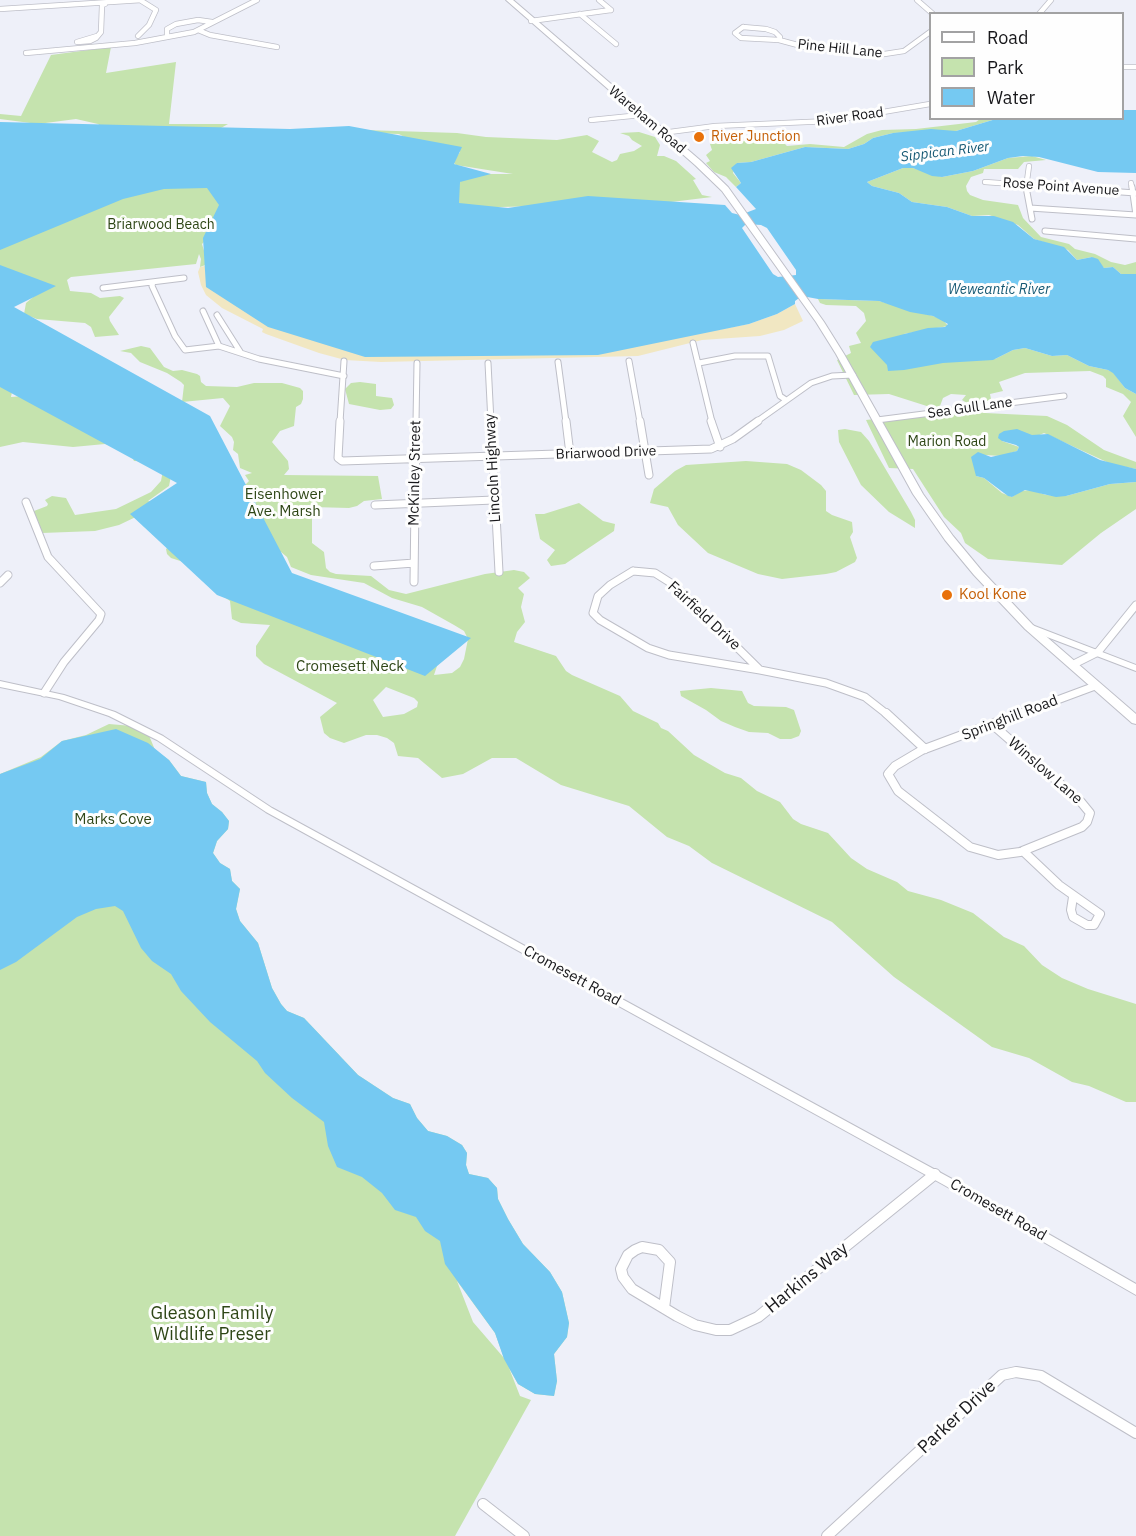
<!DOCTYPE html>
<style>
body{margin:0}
#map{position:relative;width:1136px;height:1536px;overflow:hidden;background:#eef0f9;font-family:"IBM Plex Sans",sans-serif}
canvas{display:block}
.legend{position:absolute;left:929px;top:12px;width:195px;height:108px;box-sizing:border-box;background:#fefefe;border:2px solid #a2a2a3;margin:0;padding:8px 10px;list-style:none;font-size:18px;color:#18181b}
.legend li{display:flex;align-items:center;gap:12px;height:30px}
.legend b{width:30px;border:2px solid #a2a2a3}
</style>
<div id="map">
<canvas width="1136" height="1536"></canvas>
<ul class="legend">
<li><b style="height:8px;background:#fff"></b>Road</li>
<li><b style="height:16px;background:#c5e3ae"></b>Park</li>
<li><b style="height:16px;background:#75c9f2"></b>Water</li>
</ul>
</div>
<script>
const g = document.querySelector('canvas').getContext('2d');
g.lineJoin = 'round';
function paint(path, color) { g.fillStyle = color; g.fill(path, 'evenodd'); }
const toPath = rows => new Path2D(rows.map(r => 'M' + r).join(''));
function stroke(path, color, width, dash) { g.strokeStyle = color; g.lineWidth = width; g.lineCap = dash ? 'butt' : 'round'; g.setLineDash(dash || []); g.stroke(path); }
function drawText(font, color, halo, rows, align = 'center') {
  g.font = font + ' "IBM Plex Sans",sans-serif'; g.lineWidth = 6; g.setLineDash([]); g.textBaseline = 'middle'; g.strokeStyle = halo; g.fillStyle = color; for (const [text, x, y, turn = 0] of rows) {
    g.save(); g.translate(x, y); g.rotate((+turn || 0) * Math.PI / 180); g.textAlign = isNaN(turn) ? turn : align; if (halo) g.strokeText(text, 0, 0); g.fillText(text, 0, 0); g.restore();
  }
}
paint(toPath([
 [111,47,106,73,176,62,169,124,228,124,221,128,103,128,98,124,76,119,38,124,0,119,0,114,21,116,51,55],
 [980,119,996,119,956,131,893,133,873,138,864,144,848,149,805,147,751,162,737,163,733,173,741,183,736,187,726,177,714,172,706,163,710,161,706,155,712,150,710,144,714,142,777,140,782,141,787,146,810,144,844,147,867,134,882,130,916,129,976,122],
 [365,130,457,133,486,137,557,140,587,135,599,141,592,152,612,162,617,160,620,154,634,151,642,146,632,140,629,136,620,133,639,132,655,137,660,145,657,156,664,156,676,161,696,179,693,180,702,195,712,197,663,203,459,208,446,191,464,179,487,174,513,174,456,165,453,162,460,152,458,148,410,140,399,134,370,133],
 [1032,156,1046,160,1024,162,1018,169,984,169,983,173,971,177,966,186,967,191,970,195,983,200,1018,205,1023,218,1041,237,1069,244,1075,249,1095,254,1111,262,1125,265,1136,262,1136,274,1121,274,1113,267,1104,268,1092,257,1077,260,1068,250,1034,239,1018,225,989,215,972,216,947,207,912,202,899,193,872,186,867,182,903,168,913,168,942,177,973,171,1008,158],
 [165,182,195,182,209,185,221,192,225,197,223,207,226,214,222,224,202,244,208,264,200,267,201,259,199,254,196,264,71,277,67,280,70,291,91,293,100,298,120,296,124,298,109,317,110,321,119,335,95,337,91,327,85,323,37,319,24,314,26,303,38,293,40,289,10,283,0,278,0,234,115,192],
 [818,299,879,301,933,316,943,320,948,326,904,334,995,359,1013,350,1025,348,1052,356,1067,355,1089,366,1108,370,1113,372,1125,388,1136,394,1136,437,1123,416,1131,402,1123,394,1106,387,1106,379,1103,376,1090,371,1025,373,999,382,1003,391,990,394,991,399,988,401,967,403,962,400,966,395,951,394,943,398,940,406,933,408,889,394,854,395,837,360,851,353,849,346,861,343,856,333,866,321,864,313,856,306,826,305,820,303],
 [141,346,150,348,164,367,173,371,182,370,197,374,200,376,201,382,206,386,237,387,254,383,282,383,300,388,303,391,303,399,301,404,296,407,294,426,280,431,272,442,288,461,289,469,284,475,378,476,382,499,364,501,357,506,349,508,312,507,312,543,324,552,326,568,330,572,336,574,371,576,389,590,406,594,485,574,514,570,524,572,530,578,518,588,524,594,521,607,525,622,517,632,514,642,556,656,566,671,572,675,620,696,633,711,658,723,661,728,668,731,694,755,725,773,741,778,757,791,780,802,793,819,801,824,828,833,851,858,867,869,897,882,908,891,941,900,973,913,1004,937,1024,946,1042,965,1062,978,1088,989,1136,1004,1136,1102,1126,1102,1089,1086,1072,1082,1029,1058,992,1047,894,977,832,922,712,863,689,846,667,837,629,806,561,785,516,758,492,758,463,774,442,778,418,758,398,756,394,743,387,738,377,735,366,735,344,743,330,738,324,733,320,717,337,703,264,664,256,656,256,646,270,625,241,623,232,619,230,601,214,590,209,583,211,576,208,570,171,558,167,554,166,549,173,543,174,535,169,532,156,535,159,523,158,515,142,514,119,525,95,531,42,533,38,521,34,519,34,511,47,506,48,504,45,500,52,496,66,498,75,515,116,509,151,492,161,481,163,470,157,462,134,461,130,453,124,449,105,444,73,447,23,442,0,447,0,377,6,377,6,386,12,392,11,397,24,396,42,399,110,440,133,444,165,460,172,471,169,486,148,501,167,504,177,511,185,520,181,524,227,573,229,588,269,602,305,605,329,619,352,627,372,625,385,633,401,635,406,642,406,648,435,659,438,663,434,675,452,673,460,667,464,659,468,639,464,631,454,625,422,607,392,598,364,583,311,575,291,567,287,557,281,552,266,553,261,541,255,498,241,493,240,490,249,481,245,475,252,473,240,468,238,454,233,450,234,442,232,437,220,426,230,406,223,398,182,402,184,385,181,382,167,373,140,362,131,353,120,351],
 [386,687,414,698,418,702,417,707,404,714,383,717,373,700],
 [360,382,376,384,376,396,392,398,394,405,391,409,380,410,349,404,345,389,351,383],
 [971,408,985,413,1047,416,1067,425,1104,450,1136,462,1136,469,1111,464,1044,433,1035,437,1002,441,1019,447,1017,451,1001,456,985,455,976,476,984,478,1002,493,1012,497,1021,491,1031,490,1046,495,1066,496,1110,484,1136,482,1136,509,1101,533,1062,565,988,559,965,543,961,533,944,517,913,469,889,468,866,420],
 [845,429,861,432,869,441,911,512,915,520,915,528,889,512,861,485,839,442,838,430],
 [746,461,787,464,801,470,821,485,826,491,826,511,832,515,852,522,853,532,850,537,857,558,855,562,836,572,826,574,782,579,758,574,708,553,678,525,668,507,650,503,654,489,675,471,686,465],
 [579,503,603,521,615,524,614,531,565,564,551,566,547,560,555,550,540,539,535,514,544,514],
 [711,688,742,691,748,703,754,706,786,707,794,710,801,731,799,736,791,739,780,739,768,733,749,732,735,727,721,721,706,710,681,696,680,691],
 [109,724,132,726,148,733,155,750,169,760,181,776,206,782,207,793,212,804,222,812,229,821,228,829,217,841,213,853,220,863,230,869,232,881,240,889,236,909,240,921,258,943,272,988,281,1004,287,1011,304,1018,358,1075,393,1098,410,1104,417,1118,428,1131,447,1136,462,1145,467,1153,466,1165,469,1174,488,1178,497,1188,498,1199,508,1219,523,1244,550,1272,562,1292,569,1323,567,1337,554,1354,557,1381,554,1396,535,1394,518,1384,509,1368,520,1396,531,1400,455,1536,0,1536,0,774,41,757,62,741,86,735],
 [457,1281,495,1333,504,1358,473,1322]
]), '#c5e3ae');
paint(toPath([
 [205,266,652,342,749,324,777,314,795,304,803,321,784,330,760,336,702,340,638,356,381,362,345,360,319,353,266,334,262,332,263,329,222,308,206,295,201,285,198,272,200,267]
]), '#f1e7c2');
paint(toPath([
 [1123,110,1136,110,1136,173,1098,172,1039,157,1023,156,1008,158,973,171,942,177,932,176,913,168,903,168,867,182,872,186,899,193,912,202,947,207,972,216,994,216,1013,222,1034,239,1064,247,1077,260,1092,257,1098,259,1104,268,1113,267,1121,274,1136,274,1136,394,1125,388,1113,373,1108,370,1089,366,1067,355,1052,356,1025,348,1013,350,993,360,943,363,904,370,888,371,887,365,870,347,873,342,928,328,945,327,948,324,933,316,910,312,879,301,818,299,802,296,795,301,795,304,777,314,749,324,598,355,365,357,268,327,206,287,203,238,219,205,207,188,164,189,123,199,0,250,0,122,290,129,349,126,462,147,454,164,491,174,460,182,459,203,508,208,588,196,725,205,732,213,740,215,756,209,736,187,741,183,731,168,737,163,751,162,805,147,848,149,864,144,873,138,893,133,931,129,956,131,996,119,1122,118],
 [746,224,761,225,767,228,796,270,796,275,778,277,773,274,742,228],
 [0,265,56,286,14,307,210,416,292,573,471,638,425,676,217,595,130,514,177,483,0,387],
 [1017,429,1032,435,1048,434,1100,460,1136,469,1136,482,1110,484,1066,496,1056,497,1025,490,1012,497,1008,496,984,478,976,476,971,457,978,452,991,457,1017,451,1019,447,1016,445,1002,441,998,438,999,434,1004,431],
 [116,729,148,743,169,760,181,776,206,782,207,793,212,804,222,812,229,821,228,829,217,841,213,853,220,863,230,869,232,881,240,889,236,909,240,921,258,943,272,988,281,1004,287,1011,304,1018,358,1075,393,1098,410,1104,417,1118,428,1131,447,1136,462,1145,467,1153,466,1165,469,1174,488,1178,497,1188,498,1199,508,1219,523,1244,550,1272,562,1292,569,1323,567,1337,554,1354,557,1381,554,1396,535,1394,518,1384,504,1359,495,1333,445,1264,440,1241,425,1231,416,1217,395,1210,382,1193,362,1177,337,1167,328,1146,324,1122,292,1098,265,1073,257,1061,210,1022,181,991,171,974,152,961,141,948,123,911,115,906,96,909,77,917,16,962,0,970,0,774,40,759,62,741]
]), '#75c9f2');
const minorFar4 = toPath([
 [599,0,611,10],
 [917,0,933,14],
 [0,9,142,0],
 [580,14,616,44],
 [1039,14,1051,0],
 [531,21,611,10],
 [743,27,766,29,775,32,780,37,779,40,741,38,735,33,743,27],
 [198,30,210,35,277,47],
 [167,35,167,29,176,24,198,20,212,22],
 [97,36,77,42,90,41,96,38,101,32,102,5,105,4],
 [138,36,149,25,156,10,140,0],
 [779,40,805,47,878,55,904,51,930,32],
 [26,53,135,43,194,32,257,0],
 [1122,67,1136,67],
 [591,120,641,115],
 [662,133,715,126,830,121,930,104],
 [985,182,1069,188],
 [1131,183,1132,188],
 [1026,188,1029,166]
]);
const minorFar3 = toPath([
 [1026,187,1032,219],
 [1048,187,1136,193],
 [1132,187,1136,215],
 [1030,208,1136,215],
 [1045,231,1136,239],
 [153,282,152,286,175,336,185,350,219,346,259,359,344,376],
 [103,288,184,278],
 [203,311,219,346],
 [217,315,241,353],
 [693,343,712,422],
 [629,361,640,422],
 [558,362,566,422],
 [488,363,491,422],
 [699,363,735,356,768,356,780,396,786,400],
 [877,420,1064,396],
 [340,422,344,361],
 [416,422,417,363],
 [756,422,811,383,832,376,853,375]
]);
const minorFar2 = toPath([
 [340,421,338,458,342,461,711,449,733,439,758,421],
 [491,421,499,572],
 [566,421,570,454],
 [640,421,649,475],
 [711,421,720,447],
 [26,502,48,557,101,614,99,620,64,662,44,693],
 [375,505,494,500],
 [374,566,414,563],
 [633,571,655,573,674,585,760,670,669,655,648,648,600,620,593,613,598,596,610,585,633,571],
 [414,582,416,421],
 [0,583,8,575],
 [1072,665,1098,652,1136,605],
 [760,670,826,683,865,697,888,715],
 [1017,715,1095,686]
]);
const minorFar1 = toPath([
 [886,713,925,749],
 [993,725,1081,802,1090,813,1087,822,1082,827,1020,852,998,855,970,847,898,791,888,774,895,766,922,750,1021,713],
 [1023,851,1059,885,1100,914,1094,925,1087,925,1073,917,1071,910,1073,897]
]);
const minor = toPath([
 [664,1308,670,1262,659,1250,642,1247,635,1250,628,1255,621,1269,623,1277,632,1289,677,1316,695,1325,716,1330,730,1330,758,1317,935,1174],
 [483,1504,524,1536],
 [827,1536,1002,1375,1016,1372,1041,1376,1136,1433]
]);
const tertiary = toPath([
 [1026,625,1032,625,1136,665,1136,671,1026,629,1025,627,1026,625],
 [0,681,64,695,115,712,163,736,272,808,952,1179,1136,1284,1136,1295,944,1185,266,812,157,740,109,716,59,699,0,687,0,681]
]);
const primary = toPath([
 [506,0,513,0,701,161,728,187,824,322,844,354,923,494,953,536,982,571,1033,625,1136,714,1136,724,1132,723,1025,629,974,575,945,540,913,494,836,354,816,322,722,191,695,165,506,0]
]);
stroke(minorFar4, '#bebfc8', 6);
stroke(minorFar3, '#bebfc8', 7);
stroke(minorFar2, '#bebfc8', 9);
stroke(minorFar1, '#bebfc8', 10);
stroke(minor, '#bebfc8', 12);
stroke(tertiary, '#bebfc8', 2);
stroke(primary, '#bebfc8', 2);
stroke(minorFar4, '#fff', 4.5);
stroke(minorFar3, '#fff', 5);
stroke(minorFar2, '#fff', 7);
stroke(minorFar1, '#fff', 8);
stroke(minor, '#fff', 10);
paint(tertiary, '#fff');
paint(primary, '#fff');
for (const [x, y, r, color] of [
 [699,137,6,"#e8710a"],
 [947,595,6,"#e8710a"]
]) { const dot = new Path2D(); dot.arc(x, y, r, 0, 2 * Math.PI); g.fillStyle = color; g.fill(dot); stroke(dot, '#fefefe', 2); }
drawText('14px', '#18181b', '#fefefe', [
 ["Pine Hill Lane",840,49,6],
 ["River Road",850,117,-8],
 ["Wareham Road",647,120,40],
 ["Rose Point Avenue",1061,187,4],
 ["Sea Gull Lane",970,408,-8],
 ["Briarwood Drive",606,453,-2]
]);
drawText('14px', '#c56008', '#fefefe', [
 ["River Junction",711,137]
], 'left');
drawText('italic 14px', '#155873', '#fefefe', [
 ["Sippican River",945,152,-7],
 ["Weweantic River",999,290]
]);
drawText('14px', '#2e4616', '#fefefe', [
 ["Briarwood Beach",161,225],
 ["Marion Road",947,442]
]);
drawText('15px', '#18181b', '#fefefe', [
 ["Lincoln Highway",493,468,-93],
 ["McKinley Street",415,473,-89],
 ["Fairfield Drive",704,616,43],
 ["Springhill Road",1010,718,-21],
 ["Winslow Lane",1045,771,41],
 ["Cromesett Road",572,976,29],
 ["Cromesett Road",998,1210,30]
]);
drawText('15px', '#2e4616', '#fefefe', [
 ["Eisenhower",284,495],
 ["Ave. Marsh",284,512],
 ["Cromesett Neck",350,667],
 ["Marks Cove",113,820]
]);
drawText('15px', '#c56008', '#fefefe', [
 ["Kool Kone",959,595]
], 'left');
drawText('18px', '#18181b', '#fefefe', [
 ["Harkins Way",807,1278,-39],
 ["Parker Drive",957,1417,-43]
]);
drawText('18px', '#2e4616', '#fefefe', [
 ["Gleason Family",212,1314],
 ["Wildlife Preser",212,1335]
]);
</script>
